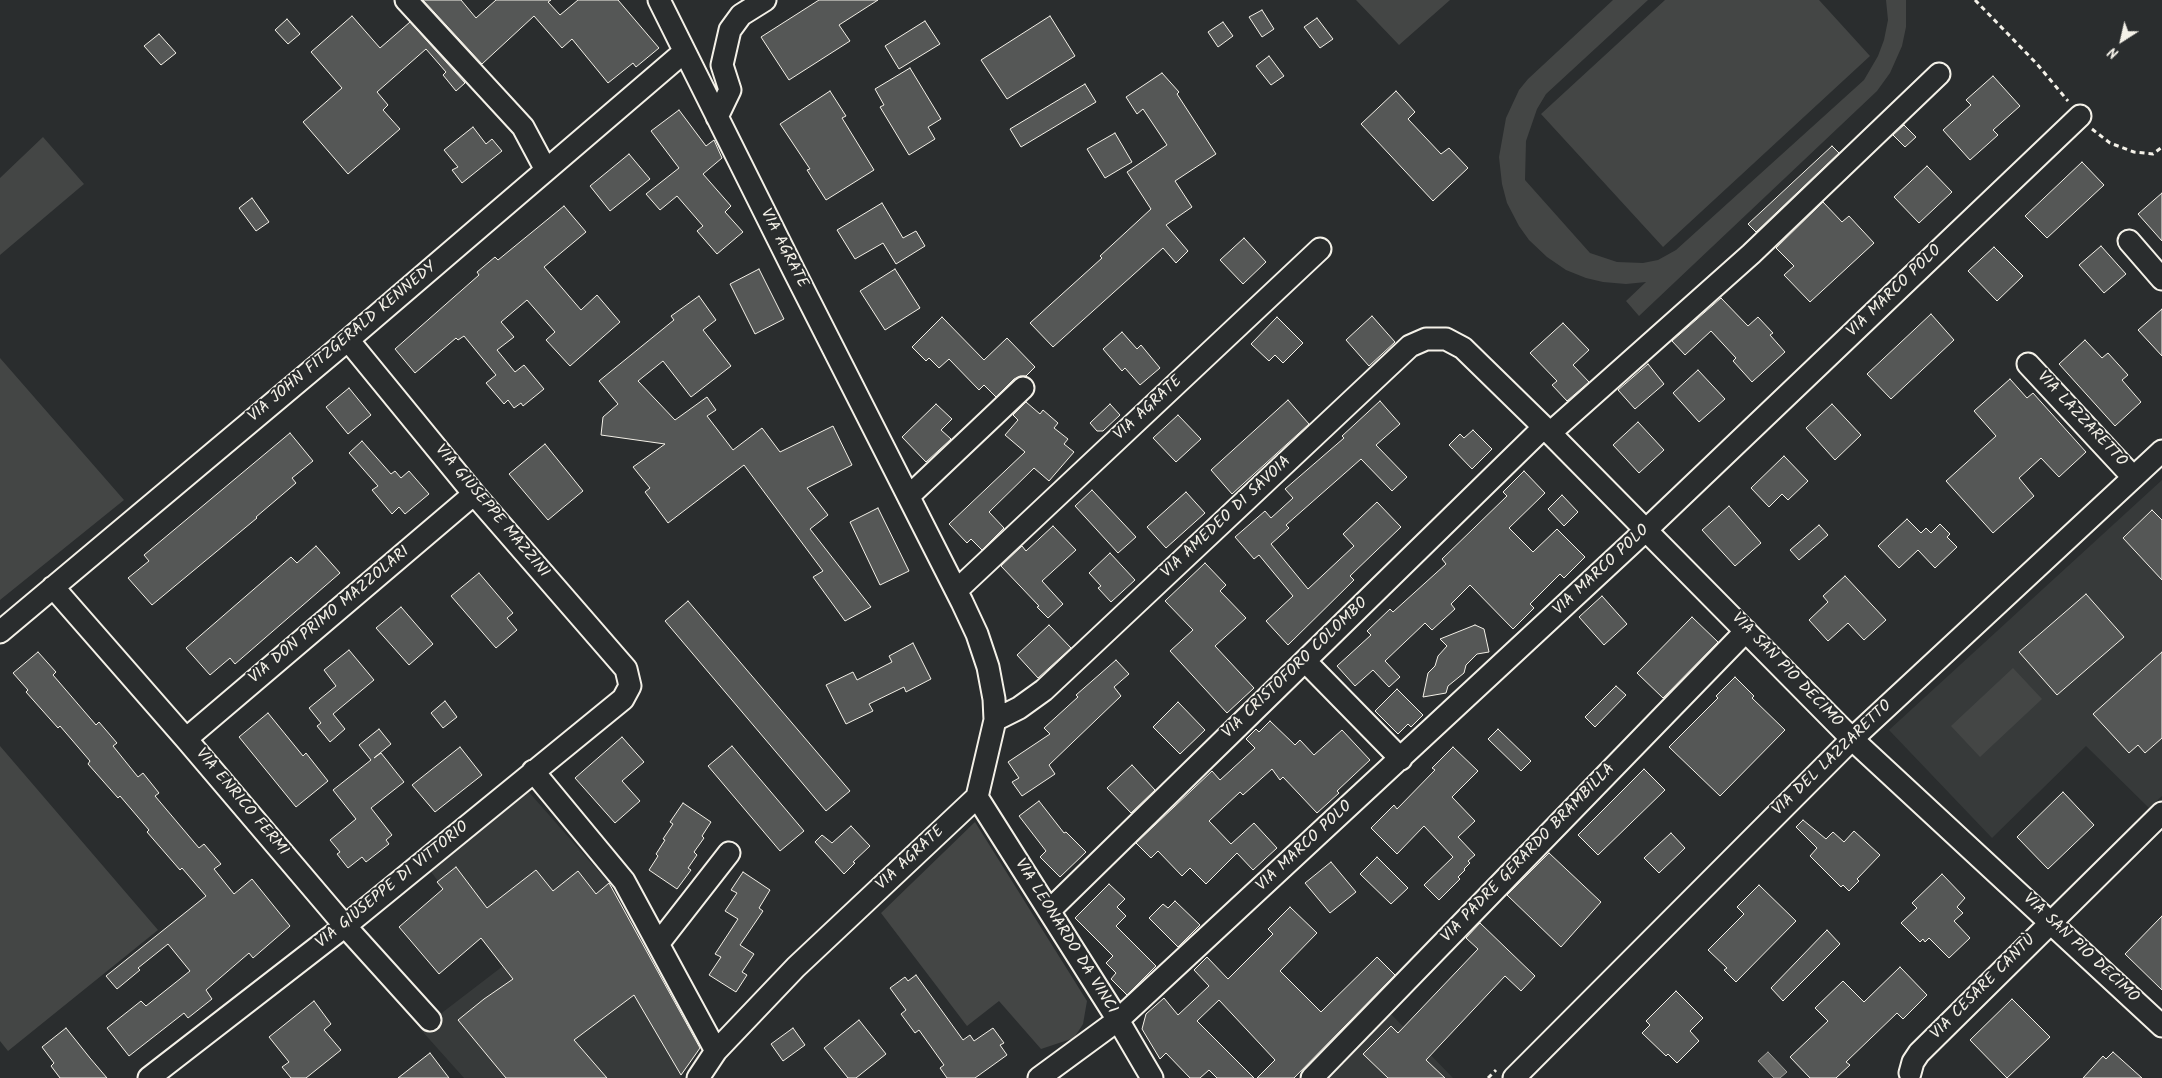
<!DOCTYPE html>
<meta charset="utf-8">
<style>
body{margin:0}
#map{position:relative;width:2162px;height:1078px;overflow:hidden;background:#2a2d2e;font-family:Kalam,sans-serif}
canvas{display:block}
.north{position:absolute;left:2097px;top:15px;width:50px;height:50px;-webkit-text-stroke:4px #2a2d2e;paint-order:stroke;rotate:215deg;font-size:14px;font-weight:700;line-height:20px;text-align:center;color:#f4f1e8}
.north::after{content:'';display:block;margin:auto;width:18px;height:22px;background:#f4f1e8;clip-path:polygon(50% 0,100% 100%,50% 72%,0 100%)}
</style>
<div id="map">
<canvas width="2162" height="1078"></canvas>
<div class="north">N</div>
</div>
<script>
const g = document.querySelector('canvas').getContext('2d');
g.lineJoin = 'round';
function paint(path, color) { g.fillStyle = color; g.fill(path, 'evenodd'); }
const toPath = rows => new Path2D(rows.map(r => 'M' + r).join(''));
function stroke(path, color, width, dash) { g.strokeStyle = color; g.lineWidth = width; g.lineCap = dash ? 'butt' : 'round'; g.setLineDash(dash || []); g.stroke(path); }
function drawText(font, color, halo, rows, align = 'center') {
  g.font = font + ' Kalam,sans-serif'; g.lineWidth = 4; g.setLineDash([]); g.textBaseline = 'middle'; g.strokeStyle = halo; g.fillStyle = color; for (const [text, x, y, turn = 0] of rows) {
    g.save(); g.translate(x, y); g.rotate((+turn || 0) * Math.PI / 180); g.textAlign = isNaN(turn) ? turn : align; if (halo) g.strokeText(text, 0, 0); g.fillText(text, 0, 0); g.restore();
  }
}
paint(toPath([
 [2162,480,2162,796,2149,808,2086,746,1992,838,1889,730],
 [527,790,609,883,663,977,705,1042,680,1078,464,1078,422,1031,443,1012,503,966,428,868],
 [1390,1013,1453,1078,1329,1078]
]), '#373a3a');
paint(toPath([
 [1356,0,1450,0,1399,45],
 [1613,0,1648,0,1546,94,1537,109,1526,141,1525,180,1590,253,1617,262,1643,263,1658,260,1676,250,1864,80,1878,56,1884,40,1888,20,1886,0,1906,0,1906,27,1902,46,1890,73,1877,91,1639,316,1626,301,1646,282,1626,284,1603,282,1586,278,1566,270,1547,257,1529,240,1519,226,1507,203,1502,184,1499,157,1506,118,1519,90,1528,79],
 [1665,0,1819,0,1870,56,1663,247,1541,114],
 [43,137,84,184,0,255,0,178],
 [0,358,124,500,0,600],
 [2013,668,2042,699,1980,757,1951,726],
 [0,746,158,930,8,1051,0,1041],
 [975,822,1087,1001,1083,1024,1074,1038,1041,1049,999,1001,967,1026,881,913]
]), '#444645');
const water = toPath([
 [1768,1052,1787,1072,1780,1078,1774,1078,1758,1061,1768,1052]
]);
paint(water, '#676866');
stroke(water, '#9f9f9a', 1);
const building = toPath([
 [423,0,461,0,476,18,496,0,551,0,548,2,560,15,578,0,618,0,659,48,636,67,633,63,608,83,572,39,562,48,534,16,482,64,423,0],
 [819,0,878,0,839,25,850,41,789,80,761,37,819,0],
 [1262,10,1274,29,1262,37,1249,17,1262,10],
 [352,16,380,48,410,22,465,83,456,91,443,75,446,72,426,49,377,92,388,105,383,110,400,129,348,174,303,122,342,88,311,52,352,16],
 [1050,16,1075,56,1007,99,981,60,1050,16],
 [1317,18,1333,39,1320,48,1304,27,1317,18],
 [287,19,300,34,288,44,275,30,287,19],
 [925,21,940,44,899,69,885,46,925,21],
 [1223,22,1233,36,1218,47,1208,32,1223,22],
 [159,34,176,53,161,65,144,46,159,34],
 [1269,56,1284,76,1271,85,1256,66,1269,56],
 [910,68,941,119,928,127,935,139,909,155,880,107,884,105,875,89,910,68],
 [1162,73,1179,92,1177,94,1216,154,1175,181,1192,207,1166,225,1188,251,1176,263,1163,248,1053,347,1030,323,1102,258,1100,256,1151,209,1127,172,1167,145,1143,109,1137,114,1126,97,1162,73],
 [1993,76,2020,106,1993,130,1998,135,1970,160,1943,130,1971,105,1966,100,1993,76],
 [1085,84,1096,102,1021,147,1010,129,1085,84],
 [830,91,846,116,842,118,874,170,826,200,807,170,810,169,780,124,830,91],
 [1396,91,1415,112,1408,119,1441,154,1449,148,1468,168,1433,201,1361,124,1396,91],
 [679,110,706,146,714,140,722,158,703,174,731,206,725,212,743,232,717,254,697,231,703,226,677,196,660,210,646,194,679,168,651,131,679,110],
 [1904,125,1916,137,1905,147,1893,135,1904,125],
 [473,127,486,144,492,139,502,151,462,183,452,170,458,167,444,150,473,127],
 [1115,133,1132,162,1105,178,1087,149,1115,133],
 [1832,146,1839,153,1756,232,1748,224,1832,146],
 [629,154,650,179,610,211,590,186,629,154],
 [2082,162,2104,185,2047,238,2025,216,2082,162],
 [1927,166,1952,192,1919,223,1894,197,1927,166],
 [2162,193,2162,241,2138,214,2162,193],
 [252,198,269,222,256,231,239,208,252,198],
 [1823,202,1842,222,1849,216,1874,243,1810,302,1784,275,1794,266,1776,248,1823,202],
 [882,203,903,238,916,231,925,246,896,264,883,243,855,259,837,230,882,203],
 [564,206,586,232,544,267,581,310,597,295,620,322,570,366,546,340,555,332,527,300,501,322,514,337,497,350,515,372,524,365,544,389,523,406,521,403,514,408,508,400,504,404,486,383,496,375,464,336,458,340,456,338,415,373,395,349,479,275,477,272,495,257,498,260,564,206],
 [1244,238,1266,262,1243,284,1220,260,1244,238],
 [2101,246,2126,274,2104,293,2079,265,2101,246],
 [1994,247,2023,276,1997,301,1968,271,1994,247],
 [759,269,784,319,755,334,730,284,759,269],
 [895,269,920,308,885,330,860,291,895,269],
 [699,296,716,320,703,330,731,366,691,397,663,361,638,381,675,420,707,397,716,410,707,416,733,450,762,428,780,452,833,426,852,465,807,488,828,515,810,529,871,607,845,621,813,577,823,571,744,465,668,523,645,492,650,488,633,467,665,444,601,435,603,417,618,404,599,381,674,320,671,316,699,296],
 [1721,298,1748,326,1758,317,1773,333,1770,335,1785,352,1752,382,1733,361,1736,358,1711,331,1685,355,1672,341,1721,298],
 [2162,309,2162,356,2138,330,2162,309],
 [1931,314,1954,340,1891,399,1867,374,1931,314],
 [1372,316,1395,342,1369,366,1346,340,1372,316],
 [942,317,984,360,1007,338,1035,367,1026,376,1020,376,1014,379,996,397,984,385,979,390,949,359,939,368,929,358,926,361,912,347,942,317],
 [1277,317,1303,343,1283,363,1275,355,1269,361,1251,344,1277,317],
 [1563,323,1589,350,1573,365,1589,382,1567,401,1552,385,1557,381,1530,353,1563,323],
 [1122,332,1137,349,1141,345,1160,368,1140,385,1125,368,1122,371,1103,349,1122,332],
 [2085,340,2102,358,2108,353,2128,375,2122,380,2141,402,2115,426,2059,364,2085,340],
 [1648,364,1664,384,1635,409,1618,390,1648,364],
 [1698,370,1725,399,1699,422,1673,393,1698,370],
 [2010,379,2027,398,2033,393,2086,452,2059,477,2041,458,2019,478,2034,496,1993,533,1946,481,1996,436,1974,411,2010,379],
 [349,388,371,415,348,434,326,407,349,388],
 [1288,400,1309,424,1232,494,1211,470,1288,400],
 [1380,401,1400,424,1376,445,1407,477,1392,491,1361,459,1286,525,1289,528,1271,544,1308,589,1354,546,1343,534,1377,502,1401,527,1350,576,1354,580,1288,645,1266,621,1293,596,1259,555,1254,559,1235,537,1265,511,1271,518,1293,498,1285,489,1344,438,1342,436,1380,401],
 [1026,402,1040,414,1043,410,1058,423,1054,428,1068,439,1064,444,1074,452,1049,481,1034,468,989,512,1004,528,982,550,971,539,967,543,949,524,1025,452,1005,435,1018,420,1013,415,1026,402],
 [936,404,952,419,941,430,951,439,926,462,902,437,936,404],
 [1110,404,1120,415,1103,431,1097,431,1090,423,1110,404],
 [1832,404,1861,435,1835,460,1806,428,1832,404],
 [1178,415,1201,439,1176,462,1153,438,1178,415],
 [1638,422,1664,450,1639,473,1613,445,1638,422],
 [1473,430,1492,449,1472,469,1449,445,1460,434,1464,438,1473,430],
 [290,433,313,461,292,478,296,483,256,517,257,518,152,605,128,578,149,561,144,555,290,433],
 [362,441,391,474,395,471,401,478,409,471,429,494,405,514,399,507,392,514,372,490,378,486,349,453,362,441],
 [545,444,583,491,548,520,509,474,545,444],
 [1784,456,1808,481,1788,500,1782,494,1769,507,1751,488,1784,456],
 [1524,471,1545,493,1509,528,1533,552,1557,529,1585,557,1564,578,1560,574,1530,604,1534,608,1513,629,1470,585,1451,604,1455,609,1432,630,1425,623,1385,661,1400,677,1389,687,1373,670,1355,686,1337,666,1371,635,1367,631,1390,609,1393,612,1446,564,1442,559,1507,496,1503,492,1524,471],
 [1092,490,1136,537,1118,553,1075,506,1092,490],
 [1186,492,1205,513,1166,548,1147,527,1186,492],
 [1562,495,1578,512,1564,526,1548,509,1562,495],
 [1729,506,1761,543,1735,566,1702,530,1729,506],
 [878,508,909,571,880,585,850,522,878,508],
 [2152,510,2162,520,2162,580,2123,538,2152,510],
 [1907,519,1921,533,1926,528,1931,533,1940,524,1950,534,1947,537,1957,547,1935,568,1918,550,1899,568,1878,546,1907,519],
 [1819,525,1828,535,1799,560,1790,550,1819,525],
 [1053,526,1076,550,1042,581,1063,604,1048,618,1037,607,1039,606,1001,566,1022,546,1026,551,1053,526],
 [316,546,340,573,235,664,230,658,210,675,186,648,291,557,297,563,316,546],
 [1110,553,1135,580,1111,602,1098,588,1101,586,1089,573,1110,553],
 [1205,563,1226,585,1220,591,1246,618,1215,646,1254,688,1227,713,1170,651,1193,630,1165,601,1205,563],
 [479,573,513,613,507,618,517,630,496,648,451,596,479,573],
 [1845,576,1886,620,1864,640,1848,623,1828,641,1809,620,1828,602,1823,596,1845,576],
 [2086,594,2124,637,2057,695,2019,652,2086,594],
 [1602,596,1627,624,1604,645,1579,617,1602,596],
 [688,601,850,791,826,811,665,621,688,601],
 [401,607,433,644,409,665,376,628,401,607],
 [1692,617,1718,642,1663,698,1637,673,1692,617],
 [1049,625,1071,648,1038,678,1017,655,1049,625],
 [1475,625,1484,629,1489,652,1477,654,1466,665,1464,673,1448,686,1446,693,1423,697,1428,673,1435,666,1438,656,1447,646,1440,639,1475,625],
 [913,643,931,679,906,692,904,687,869,704,873,711,846,724,826,685,853,672,857,680,892,662,889,656,913,643],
 [349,650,374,680,333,714,345,729,330,742,317,726,321,723,309,708,336,686,324,670,349,650],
 [38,652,56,672,53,675,96,725,99,722,117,743,113,746,138,777,143,773,159,793,155,796,199,848,204,844,221,864,214,869,234,894,252,879,290,926,253,958,249,953,206,990,212,999,188,1018,184,1013,129,1056,107,1028,141,1001,146,1006,190,971,168,944,138,968,140,970,117,989,106,976,206,896,182,868,180,870,147,832,149,830,120,796,118,798,88,764,90,761,60,726,58,728,26,692,28,690,13,673,38,652],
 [2162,652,2162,738,2145,753,2138,745,2129,753,2093,714,2162,652],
 [1116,660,1129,674,1114,687,1121,696,1049,765,1055,774,1022,796,1012,782,1019,778,1008,762,1050,734,1044,728,1078,697,1076,695,1116,660],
 [1735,677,1754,696,1752,698,1785,730,1720,796,1669,747,1718,698,1716,696,1735,677],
 [1616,686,1626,695,1595,727,1585,717,1616,686],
 [1397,689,1423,715,1411,727,1408,724,1398,734,1375,711,1397,689],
 [445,701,457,717,443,728,431,713,445,701],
 [1178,702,1205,730,1180,754,1153,727,1178,702],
 [268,713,303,756,306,753,328,781,296,807,239,737,268,713],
 [1270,721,1295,745,1300,740,1314,755,1342,730,1370,760,1337,791,1339,793,1317,813,1283,777,1280,780,1272,769,1243,795,1240,792,1209,821,1231,844,1254,823,1277,848,1253,870,1237,853,1206,884,1190,868,1182,876,1158,851,1151,858,1136,843,1212,771,1220,780,1255,748,1246,739,1256,729,1259,732,1270,721],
 [379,729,391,744,374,758,381,753,404,782,371,808,392,835,386,840,389,844,366,862,362,857,348,868,337,854,340,852,330,840,356,819,333,790,371,760,359,745,379,729],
 [1498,729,1531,761,1521,771,1488,739,1498,729],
 [622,737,644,762,622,781,640,801,615,823,575,778,622,737],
 [732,746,804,831,780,851,708,766,732,746],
 [460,747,482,775,435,812,412,785,460,747],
 [1453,747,1478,771,1452,797,1475,821,1458,837,1475,855,1468,861,1470,863,1464,869,1465,870,1458,877,1460,879,1439,900,1424,885,1453,857,1424,826,1397,854,1371,828,1394,805,1397,809,1435,770,1432,768,1453,747],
 [1132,765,1155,790,1131,813,1107,788,1132,765],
 [1644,769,1665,790,1598,855,1578,835,1644,769],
 [2063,792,2094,825,2048,869,2017,837,2063,792],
 [1039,801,1064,833,1066,832,1086,852,1060,877,1040,857,1046,851,1019,816,1039,801],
 [683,803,711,822,702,836,704,838,694,852,697,855,688,868,691,870,677,889,649,870,658,856,656,854,665,840,663,839,673,824,670,822,683,803],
 [1803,820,1826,839,1833,832,1844,842,1854,831,1880,855,1857,879,1859,881,1849,891,1843,885,1841,887,1810,856,1817,848,1796,827,1803,820],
 [851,826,870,846,853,862,855,863,844,874,815,842,822,835,832,843,851,826],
 [1671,833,1685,848,1659,873,1644,858,1671,833],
 [1549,853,1601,902,1561,947,1507,895,1549,853],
 [1377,857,1408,888,1391,904,1360,874,1377,857],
 [1331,862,1356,892,1330,913,1305,883,1331,862],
 [456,867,487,908,536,870,553,891,578,871,596,894,609,883,700,1048,681,1075,634,995,574,1040,607,1078,506,1078,458,1020,484,999,513,979,481,938,439,974,399,927,443,889,437,882,456,867],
 [743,872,770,890,759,908,763,911,740,945,754,954,742,972,747,975,736,992,709,975,721,957,715,954,738,919,725,911,737,893,731,890,743,872],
 [1942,874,1965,898,1957,907,1963,913,1954,921,1970,938,1949,958,1929,938,1925,942,1923,939,1920,942,1901,923,1917,908,1912,903,1942,874],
 [1109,884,1125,899,1117,907,1126,916,1116,926,1156,966,1127,995,1111,979,1116,973,1106,963,1113,956,1075,918,1109,884],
 [1759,885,1796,921,1736,982,1724,970,1727,968,1708,950,1744,914,1737,907,1759,885],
 [1175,901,1200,925,1178,947,1149,918,1163,904,1168,908,1175,901],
 [1290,907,1317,933,1280,971,1321,1012,1377,957,1395,975,1294,1078,1257,1078,1275,1060,1219,1000,1197,1021,1254,1078,1217,1078,1209,1070,1200,1078,1190,1078,1166,1053,1160,1059,1142,1029,1146,1014,1164,998,1178,1015,1209,986,1194,970,1207,957,1228,979,1273,934,1268,929,1290,907],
 [2162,916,2162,990,2125,954,2162,916],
 [1480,923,1535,976,1521,991,1505,976,1426,1060,1445,1078,1388,1078,1363,1054,1391,1026,1398,1033,1478,949,1466,938,1480,923],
 [1827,930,1840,944,1783,1001,1771,988,1827,930],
 [1900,967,1927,995,1903,1019,1897,1013,1846,1062,1850,1065,1836,1078,1810,1078,1790,1057,1828,1021,1815,1008,1843,981,1864,1002,1900,967],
 [916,975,963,1040,970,1035,974,1041,993,1028,1004,1043,1000,1045,1007,1055,975,1078,947,1078,940,1068,944,1065,919,1030,915,1033,901,1014,906,1010,890,988,905,977,908,981,916,975],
 [1676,991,1703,1018,1690,1031,1699,1041,1677,1063,1668,1054,1666,1056,1642,1033,1650,1025,1646,1021,1676,991],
 [2012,999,2050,1037,2007,1078,1970,1040,2012,999],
 [314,1001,331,1024,324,1030,341,1050,306,1078,291,1078,282,1067,289,1062,269,1037,314,1001],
 [859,1020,886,1054,856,1078,848,1078,824,1048,859,1020],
 [66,1028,90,1058,107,1078,60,1078,51,1066,54,1063,42,1047,66,1028],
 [793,1028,805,1045,783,1061,771,1044,793,1028],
 [2113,1052,2142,1078,2083,1078,2103,1056,2106,1059,2113,1052],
 [430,1053,449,1078,398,1078,430,1053]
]);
paint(building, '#555756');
stroke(building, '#f4f1e8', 1);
const minor = toPath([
 [406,0,523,127,546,170],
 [659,0,794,271,962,602,977,634,988,667,994,699,995,720,977,797,796,967,716,1051,698,1078],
 [717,117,730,90,722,65,730,30,741,15,765,0],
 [2129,241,2162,279],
 [2028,364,2133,477],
 [1550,433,1751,254,1939,74],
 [909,496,1023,388],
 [53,587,186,739,345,926,430,1020],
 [957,590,1320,249],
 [0,632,348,340,684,52],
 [1305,661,1401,759],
 [995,720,1019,708,1044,690,1410,346,1426,339,1446,339,1463,348,1550,433,1852,739,2162,1026],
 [186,739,474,494],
 [533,771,624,881,716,1051],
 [977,797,1118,1020,1152,1078],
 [1049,911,1544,427],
 [658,944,729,853],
 [1910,1073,1913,1062,1919,1053,2162,813],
 [149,1078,345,926,623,699,630,686,626,669,474,494,348,340],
 [1039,1078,1118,1020,1646,530,2080,116],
 [1312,1078,1746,631],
 [1514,1078,1852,739,2162,451]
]);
stroke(minor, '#f4f1e8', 25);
stroke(toPath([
 [1975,0,2037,64,2068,101],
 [2092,129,2110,143,2134,152,2153,154,2162,147],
 [1488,1078,1496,1070]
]), '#f4f1e8', 3, [5, 4]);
stroke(minor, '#2a2d2e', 21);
drawText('16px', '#f4f1e8', '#2a2d2e', [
 ["VIA AGRATE",783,249,63],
 ["VIA MARCO POLO",1895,292,-44],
 ["VIA JOHN FITZGERALD KENNEDY",343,343,-40],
 ["VIA AGRATE",1149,409,-43],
 ["VIA LAZZARETTO",2081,420,47],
 ["VIA GIUSEPPE MAZZINI",491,512,50],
 ["VIA AMEDEO DI SAVOIA",1227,518,-43],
 ["VIA MARCO POLO",1602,571,-43],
 ["VIA DON PRIMO MAZZOLARI",330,616,-40],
 ["VIA CRISTOFORO COLOMBO",1296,669,-44],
 ["VIA SAN PIO DECIMO",1786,671,46],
 ["VIA DEL LAZZARETTO",1833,759,-44],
 ["VIA ENRICO FERMI",241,803,50],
 ["VIA MARCO POLO",1305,847,-43],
 ["VIA PADRE GERARDO BRAMBILLA",1529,854,-46],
 ["VIA AGRATE",911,859,-43],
 ["VIA GIUSEPPE DI VITTORIO",393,886,-39],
 ["VIA LEONARDO DA VINCI",1065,937,58],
 ["VIA SAN PIO DECIMO",2080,949,43],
 ["VIA CESARE CANTÙ",1984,988,-45]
]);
</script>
